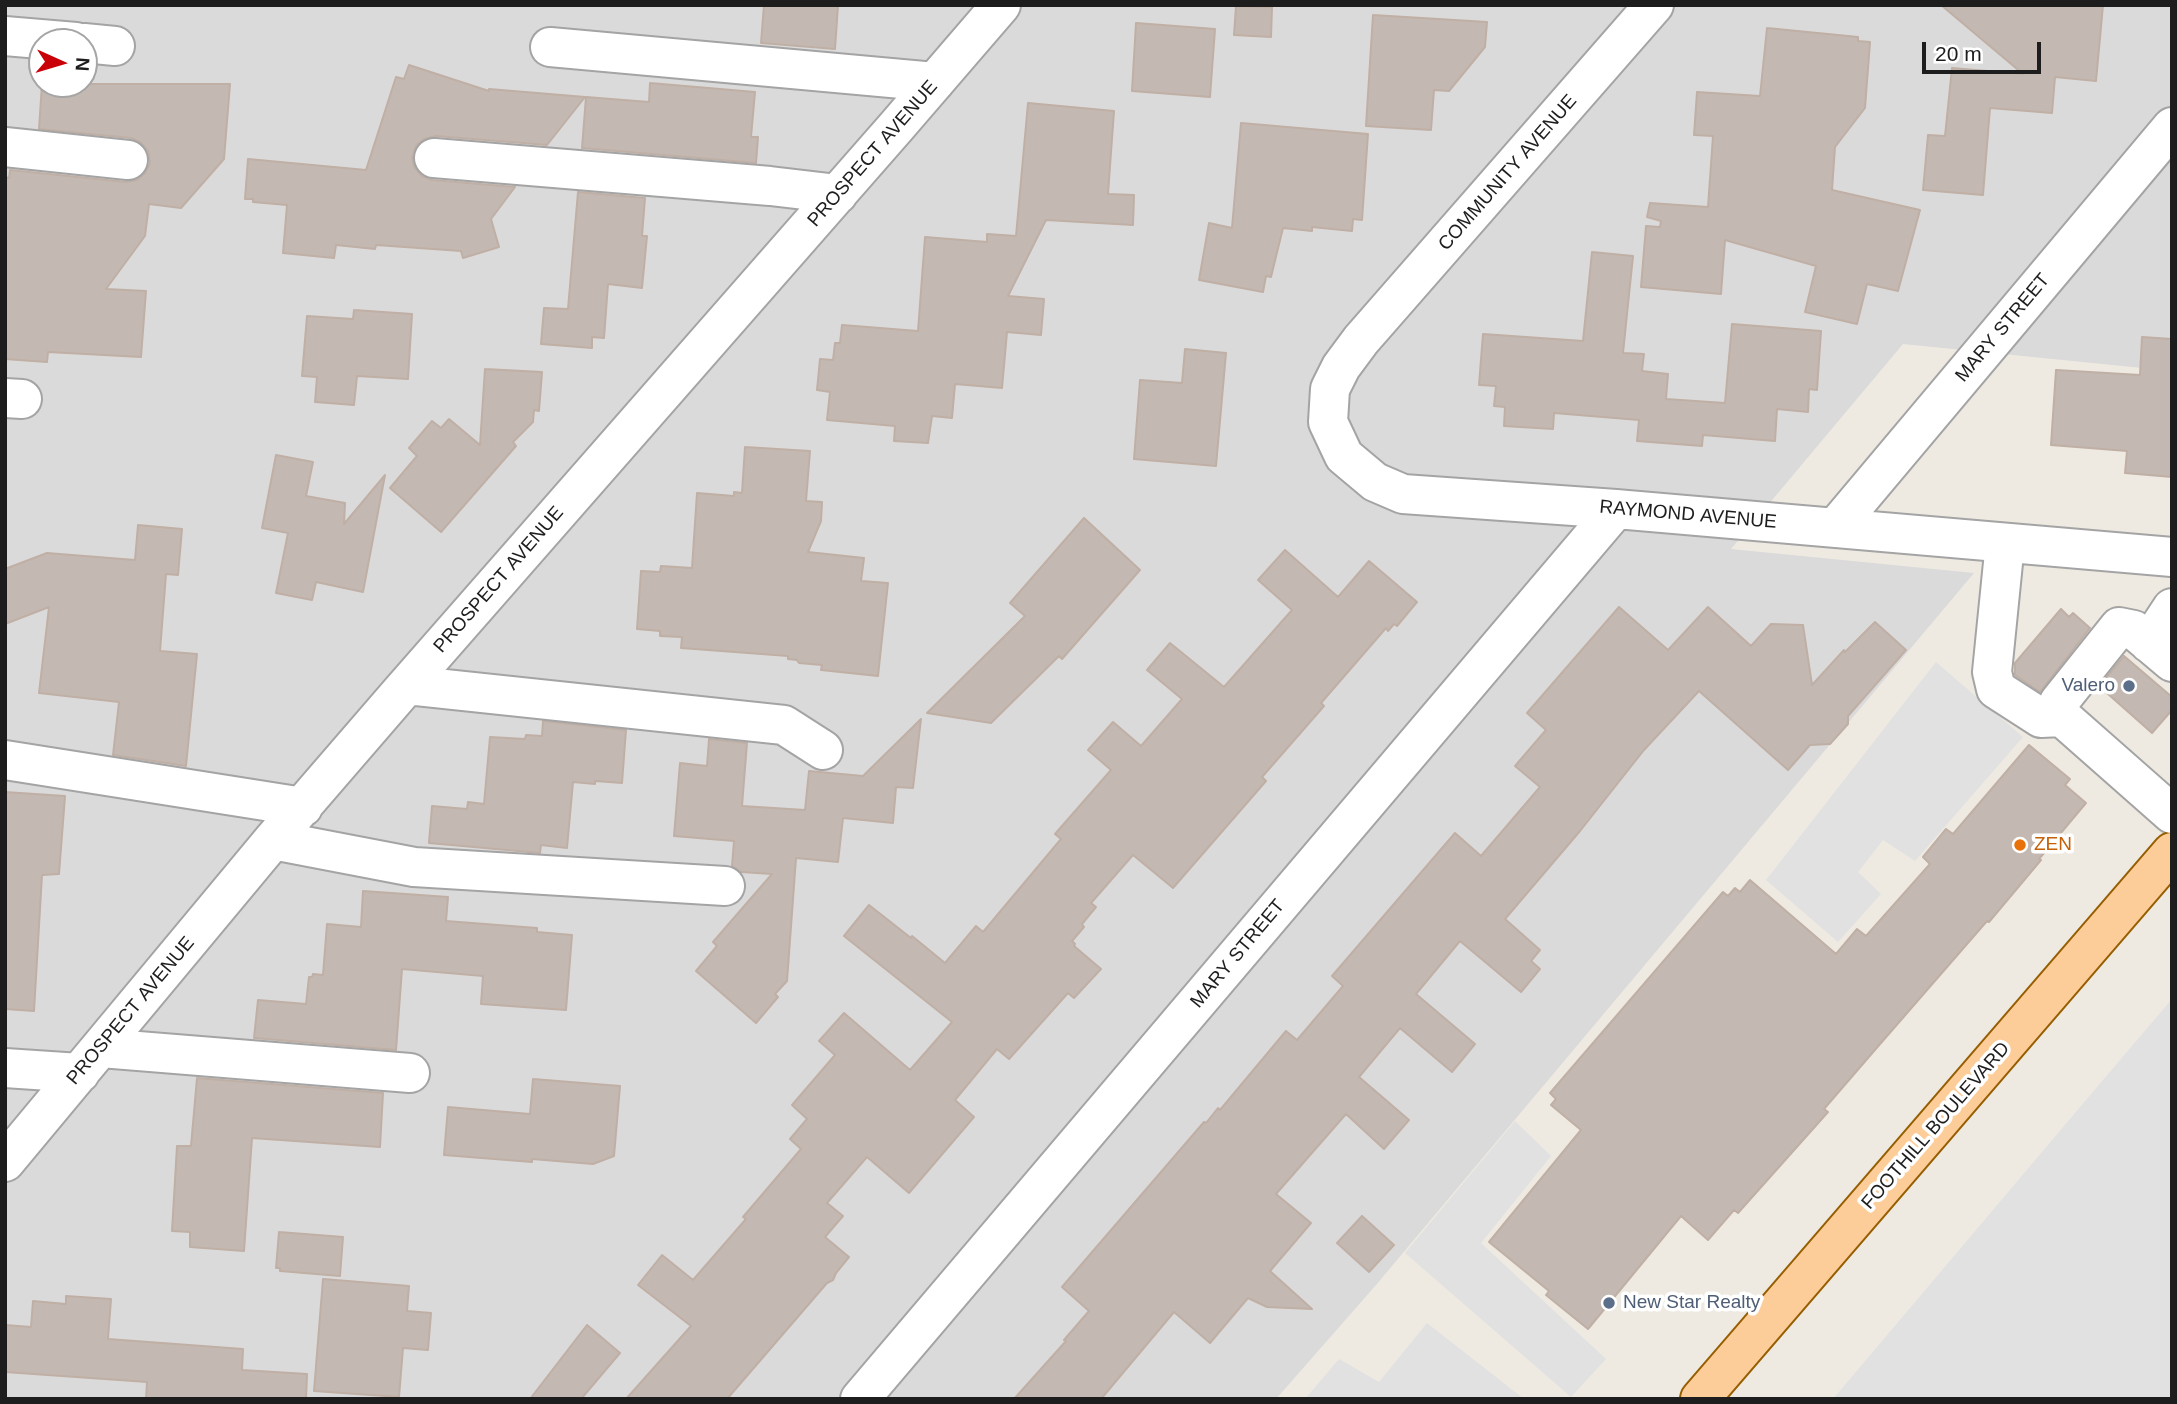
<!DOCTYPE html>
<style>
body{margin:0}
#map{position:relative;width:2177px;height:1404px;overflow:hidden;background:#eeeae2;font-family:Arial,sans-serif}
canvas{display:block}
.frame{position:absolute;inset:0;border:7px solid #1d1d1d;pointer-events:none}
.north{position:absolute;left:28px;top:28px;width:70px;height:70px;box-sizing:border-box;background:#fff;border:2px solid #a5a5a5;border-radius:50%;rotate:94deg;font-size:19px;font-weight:700;line-height:28px;text-align:center;color:#1d1d1d}
.north::after{content:'';display:block;margin:auto;width:24px;height:32px;background:#ca0008;clip-path:polygon(50% 0,100% 100%,50% 72%,0 100%)}
.scale{position:absolute;left:1922px;top:42px;width:119px;height:32px;box-sizing:border-box;border:4px solid #1d1d1d;border-top:0;padding-left:9px;font-size:21px;line-height:24px;white-space:nowrap;color:#1d1d1d;-webkit-text-stroke:5px #fff;paint-order:stroke}
</style>
<div id="map">
<canvas width="2177" height="1404"></canvas>
<div class="frame"></div>
<div class="north">N</div>
<div class="scale">20 m</div>
</div>
<script>
const g = document.querySelector('canvas').getContext('2d');
g.lineJoin = 'round';
function paint(path, color) { g.fillStyle = color; g.fill(path, 'evenodd'); }
const toPath = rows => new Path2D(rows.map(r => 'M' + r).join(''));
function stroke(path, color, width, dash) { g.strokeStyle = color; g.lineWidth = width; g.lineCap = dash ? 'butt' : 'round'; g.setLineDash(dash || []); g.stroke(path); }
function drawText(font, color, halo, rows, align = 'center') {
  g.font = font + ' Arial,sans-serif'; g.lineWidth = 7; g.setLineDash([]); g.textBaseline = 'middle'; g.strokeStyle = halo; g.fillStyle = color; for (const [text, x, y, turn = 0] of rows) {
    g.save(); g.translate(x, y); g.rotate((+turn || 0) * Math.PI / 180); g.textAlign = isNaN(turn) ? turn : align; if (halo) g.strokeText(text, 0, 0); g.fillText(text, 0, 0); g.restore();
  }
}
paint(toPath([
 [5,5,2172,5,2172,371,1903,344,1731,549,1974,573,1376,1285,1276,1399,5,1399],
 [42,42,84,42,84,84,42,84]
]), '#dbdada');
paint(toPath([
 [1936,662,2023,737,1915,861,1883,840,1858,872,1881,894,1838,942,1766,880],
 [2172,999,2172,1399,1833,1399,2097,1087],
 [1515,1121,1551,1156,1481,1243,1606,1359,1571,1397,1405,1253],
 [1427,1323,1524,1399,1305,1399,1339,1359,1379,1382]
]), '#e1e1e1');
const building = toPath([
 [764,5,838,5,835,49,761,43,764,5],
 [1941,5,2103,5,2096,81,2055,77,2052,113,1990,108,1983,195,1923,190,1928,135,1945,136,1952,68,2023,74,1941,5],
 [1236,6,1272,7,1271,37,1234,35,1236,6],
 [1373,15,1487,22,1485,47,1449,91,1434,90,1431,130,1366,126,1373,15],
 [1136,23,1215,29,1210,97,1132,91,1136,23],
 [1767,28,1858,37,1858,41,1870,42,1865,108,1835,147,1832,190,1920,210,1898,291,1867,284,1857,324,1805,312,1816,266,1725,240,1721,294,1641,287,1646,226,1660,227,1661,221,1647,217,1650,203,1708,207,1713,136,1694,135,1697,92,1760,96,1767,28],
 [409,65,489,91,489,89,585,97,547,145,436,136,424,139,416,146,412,157,414,167,422,176,432,180,515,187,491,219,499,247,463,258,461,251,376,245,375,249,336,245,334,258,283,253,287,205,253,202,253,199,245,199,248,159,366,170,396,77,404,79,409,65],
 [650,83,755,92,751,137,758,137,756,163,582,148,586,97,649,102,650,83],
 [42,84,230,84,224,159,181,208,149,204,145,236,106,289,146,291,141,357,48,352,47,362,5,359,5,177,9,178,10,170,126,182,137,180,145,173,150,163,148,151,140,142,131,138,39,129,42,84],
 [1028,103,1114,111,1108,194,1134,195,1133,225,1046,220,1008,296,1044,299,1041,335,1007,332,1002,388,955,384,952,418,932,416,928,443,894,441,895,426,827,420,830,392,817,390,820,359,833,360,835,343,840,343,842,325,918,331,925,237,987,242,987,234,1016,236,1028,103],
 [1241,123,1368,134,1362,220,1353,219,1352,231,1312,227,1312,231,1283,228,1271,277,1266,276,1263,292,1199,280,1209,223,1232,228,1241,123],
 [578,192,645,198,642,236,647,236,642,288,608,284,604,338,592,337,592,348,541,344,544,308,568,309,578,192],
 [1592,252,1633,256,1623,353,1644,354,1642,371,1668,374,1666,399,1725,403,1732,324,1821,331,1817,390,1809,389,1808,412,1777,409,1775,441,1703,435,1702,446,1637,441,1639,420,1554,413,1553,429,1504,426,1505,407,1494,406,1496,386,1479,385,1483,334,1583,341,1592,252],
 [354,310,412,314,408,379,357,376,354,405,315,402,317,377,302,376,307,316,353,319,354,310],
 [2142,337,2172,339,2172,477,2125,473,2127,451,2051,445,2056,370,2140,375,2142,337],
 [1185,349,1226,353,1216,466,1134,459,1140,380,1182,383,1185,349],
 [485,369,542,372,539,411,534,410,533,422,513,442,516,446,441,532,390,488,417,456,409,448,432,421,441,428,449,419,480,445,485,369],
 [745,447,810,451,806,501,822,502,821,521,808,552,864,558,861,581,888,583,878,676,821,670,822,665,799,663,797,660,788,659,788,656,681,648,682,637,660,636,660,631,637,629,641,571,660,572,661,566,692,568,697,493,734,496,734,492,742,493,745,447],
 [276,455,313,462,306,496,345,503,344,524,385,475,363,592,316,582,312,600,276,593,288,533,262,528,276,455],
 [1084,518,1140,570,1062,659,1059,656,991,723,927,713,1025,616,1010,603,1084,518],
 [138,525,182,529,178,575,166,574,160,651,197,654,186,766,113,755,119,702,39,693,49,607,5,624,5,569,47,553,135,560,138,525],
 [1285,550,1338,597,1369,561,1417,602,1397,626,1394,624,1388,631,1386,628,1321,703,1324,706,1262,777,1266,781,1173,888,1133,855,1091,903,1096,907,1082,924,1084,927,1072,941,1075,944,1074,946,1101,969,1074,998,1068,993,1009,1059,997,1049,955,1100,974,1117,909,1193,867,1157,827,1203,843,1216,825,1237,849,1257,836,1273,833,1280,827,1283,727,1399,626,1399,691,1326,638,1285,662,1255,693,1280,746,1219,743,1217,801,1149,790,1139,807,1119,792,1105,835,1055,819,1041,844,1013,910,1070,952,1022,844,936,869,905,911,938,912,936,945,963,976,926,983,932,1061,839,1055,834,1111,770,1088,750,1113,722,1141,746,1182,699,1147,670,1170,643,1224,687,1292,610,1258,580,1285,550],
 [1619,607,1668,650,1708,607,1751,646,1771,624,1803,625,1812,685,1844,650,1845,652,1875,622,1906,650,1848,716,1848,724,1830,744,1810,745,1788,770,1699,691,1644,750,1580,831,1505,919,1540,950,1531,961,1540,969,1521,992,1460,941,1416,994,1475,1044,1452,1072,1400,1028,1359,1077,1409,1120,1384,1149,1346,1114,1276,1194,1311,1223,1270,1271,1312,1309,1267,1307,1248,1298,1210,1343,1174,1312,1101,1399,1014,1399,1066,1341,1064,1340,1089,1311,1062,1287,1204,1122,1206,1123,1218,1108,1220,1110,1286,1031,1297,1040,1343,986,1332,976,1455,833,1481,856,1540,787,1515,766,1546,730,1527,713,1619,607],
 [2061,609,2069,617,2073,613,2090,628,2040,692,2015,675,2015,663,2061,609],
 [2124,656,2172,697,2172,710,2152,733,2099,686,2124,656],
 [921,719,913,788,896,787,893,823,843,818,838,862,796,858,787,981,775,994,778,997,756,1023,696,971,717,946,713,942,772,874,741,872,732,866,734,841,674,836,680,763,707,766,709,739,747,743,742,806,805,810,809,771,863,776,921,719],
 [543,721,626,730,622,783,595,781,595,784,573,782,567,848,541,845,540,853,429,843,432,806,467,809,468,802,484,804,490,737,525,739,526,735,542,736,543,721],
 [2029,745,2070,779,2065,785,2086,803,2039,859,2041,860,1989,922,1987,921,1874,1051,1824,1109,1828,1112,1738,1213,1734,1210,1708,1240,1681,1216,1588,1329,1546,1295,1549,1291,1489,1242,1581,1130,1551,1105,1556,1099,1550,1093,1723,892,1728,896,1735,888,1740,892,1750,880,1836,954,1857,929,1866,936,1930,864,1923,857,1946,829,1953,834,2029,745],
 [5,792,65,796,59,874,42,875,34,1011,5,1009,5,792],
 [363,891,448,897,446,921,537,928,537,932,572,935,566,1010,481,1004,483,976,402,969,396,1050,254,1038,258,1000,306,1004,309,977,312,977,313,974,323,975,327,924,361,927,363,891],
 [197,1078,383,1093,380,1147,252,1138,244,1251,190,1247,190,1232,172,1231,177,1146,191,1146,197,1078],
 [533,1079,620,1086,614,1156,593,1164,532,1159,532,1162,444,1155,448,1107,530,1114,533,1079],
 [1362,1216,1394,1245,1369,1272,1337,1243,1362,1216],
 [279,1232,343,1237,340,1276,280,1271,280,1268,276,1268,279,1232],
 [323,1279,409,1286,407,1311,431,1313,428,1350,403,1348,399,1397,314,1391,323,1279],
 [66,1296,111,1299,108,1339,243,1349,242,1370,307,1374,306,1399,146,1399,147,1382,5,1372,5,1325,31,1327,33,1301,66,1304,66,1296],
 [587,1325,620,1353,581,1399,530,1399,587,1325]
]);
paint(building, '#c3b9b2');
stroke(building, '#c0afa5', 2);
const minor = toPath([
 [1654,5,1361,340,1341,367,1330,389,1328,422,1344,456,1375,482,1403,494,1616,509,2172,557],
 [5,36,76,42],
 [84,43,115,46],
 [550,47,935,82],
 [5,147,128,160],
 [434,158,770,186,838,194],
 [5,398,22,399],
 [1835,528,2172,127],
 [2005,543,1992,672,1996,689,2041,718,2062,717],
 [2149,643,2172,608],
 [2172,662,2134,630,2119,627,2059,702,2062,717,2172,814],
 [407,685,784,725,823,750],
 [5,760,303,807],
 [273,840,414,867,725,886],
 [101,1048,410,1073],
 [5,1068,80,1073],
 [5,1162,273,840,400,693,896,127,1001,5],
 [860,1399,1616,509]
]);
const major = toPath([
 [1700,1399,2172,852]
]);
stroke(minor, '#a4a4a4', 42);
stroke(major, '#965e00', 42);
stroke(minor, '#fff', 38);
stroke(major, '#fdcd99', 38);
for (const [x, y, r, color] of [
 [2129,686,7,"#5c6f8a"],
 [2020,845,7,"#e8710a"],
 [1609,1303,7,"#5c6f8a"]
]) { const dot = new Path2D(); dot.arc(x, y, r, 0, 2 * Math.PI); g.fillStyle = color; g.fill(dot); stroke(dot, '#fff', 2.5); }
drawText('19px', '#1d1d1d', '#fff', [
 ["PROSPECT AVENUE",873,154,-49],
 ["COMMUNITY AVENUE",1508,173,-49],
 ["MARY STREET",2003,328,-50],
 ["RAYMOND AVENUE",1688,515,5],
 ["PROSPECT AVENUE",499,580,-49],
 ["MARY STREET",1238,954,-50],
 ["PROSPECT AVENUE",131,1011,-50],
 ["FOOTHILL BOULEVARD",1936,1126,-49]
]);
drawText('19px', '#4e5e75', '#fff', [
 ["Valero",2115,686],
 ["New Star Realty",1623,1303,"left"]
], 'right');
drawText('19px', '#c56008', '#fff', [
 ["ZEN",2034,845]
], 'left');
</script>
